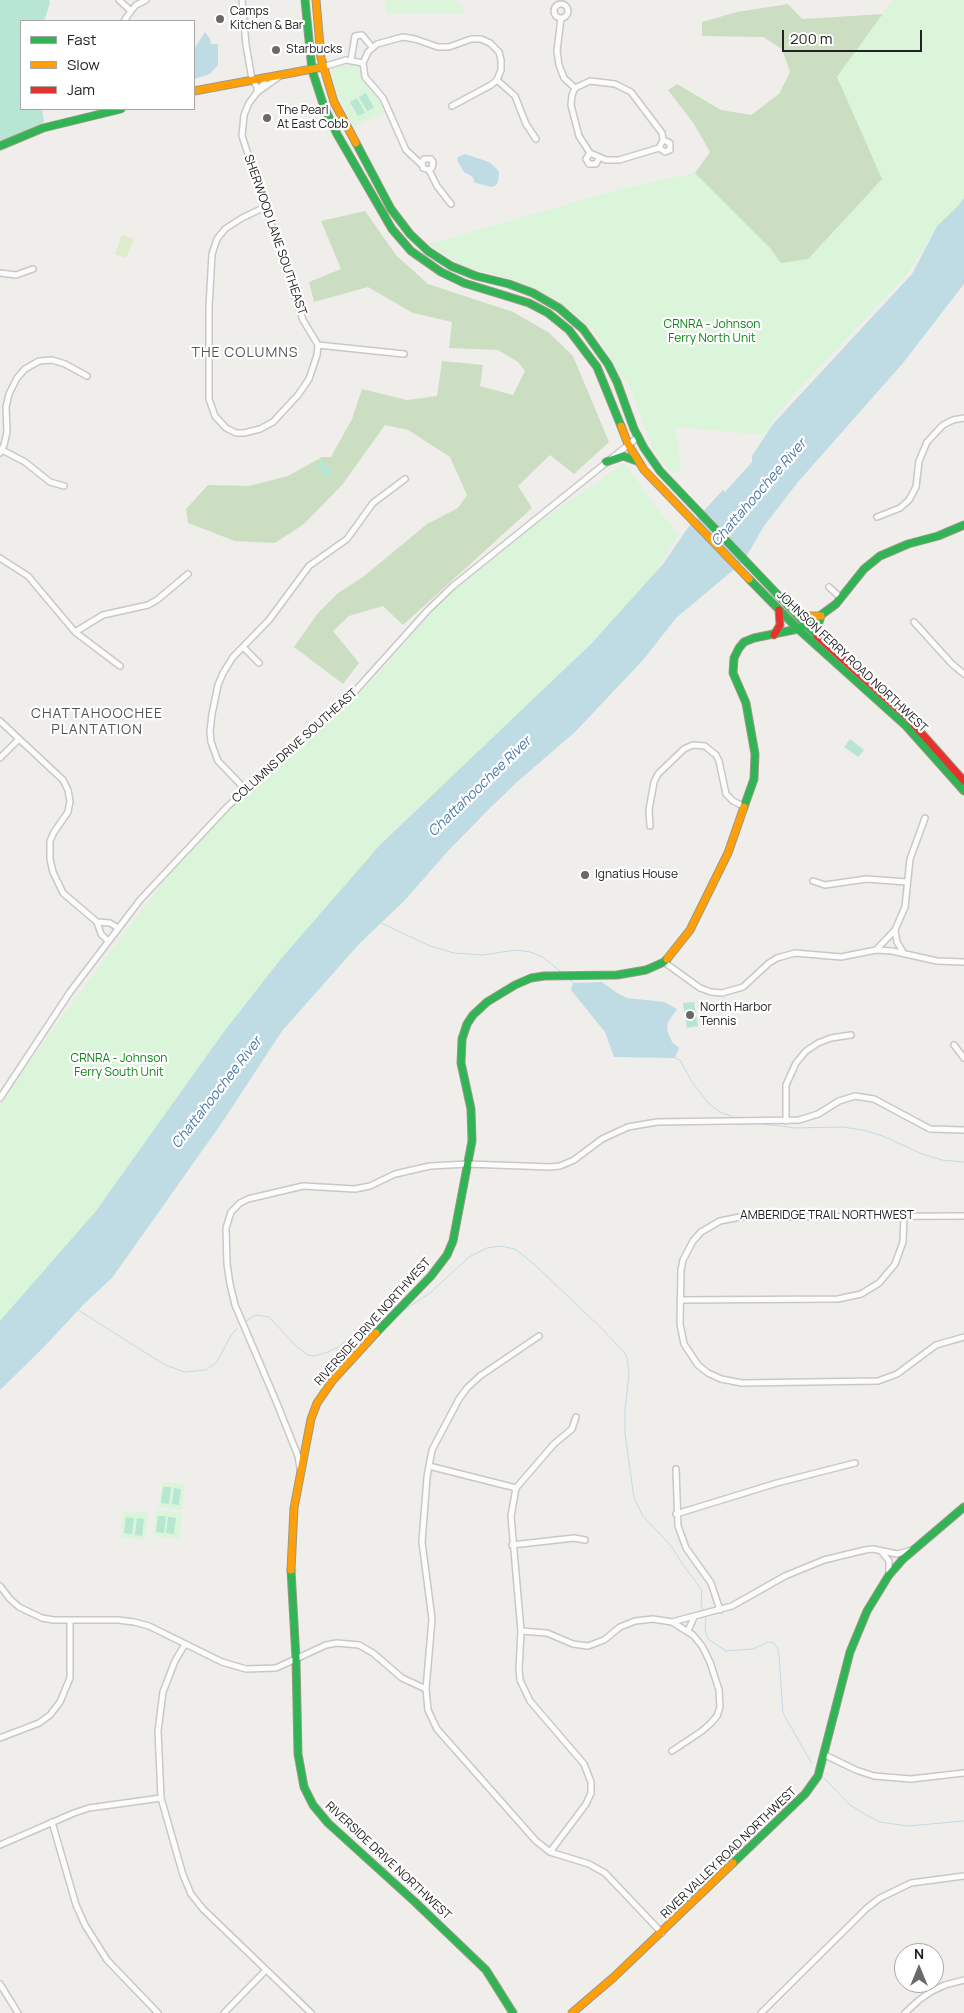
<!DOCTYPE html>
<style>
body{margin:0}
#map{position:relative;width:964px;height:2013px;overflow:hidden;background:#f0eeeb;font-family:Manrope,sans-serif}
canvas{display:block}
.legend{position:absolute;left:20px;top:20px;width:175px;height:90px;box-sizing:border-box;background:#fff;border:1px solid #a7a7a7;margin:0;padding:6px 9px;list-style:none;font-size:15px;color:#222}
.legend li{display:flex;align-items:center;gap:10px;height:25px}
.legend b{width:25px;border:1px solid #a7a7a7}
.north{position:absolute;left:894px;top:1943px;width:50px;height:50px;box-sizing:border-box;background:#fff;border:1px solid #a7a7a7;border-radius:50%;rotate:0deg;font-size:14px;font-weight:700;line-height:20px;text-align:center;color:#222}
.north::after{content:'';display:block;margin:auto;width:18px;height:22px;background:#6a6968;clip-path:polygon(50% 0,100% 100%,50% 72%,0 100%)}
.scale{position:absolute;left:782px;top:30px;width:140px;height:22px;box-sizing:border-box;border:2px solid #222;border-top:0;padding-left:6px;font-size:15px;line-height:18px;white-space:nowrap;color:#222;-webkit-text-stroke:4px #fff;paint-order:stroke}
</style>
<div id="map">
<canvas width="964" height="2013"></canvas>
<ul class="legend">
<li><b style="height:6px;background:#30b455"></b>Fast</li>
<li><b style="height:6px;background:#ff9f0a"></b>Slow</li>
<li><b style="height:6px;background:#e5322d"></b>Jam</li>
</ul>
<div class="north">N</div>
<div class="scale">200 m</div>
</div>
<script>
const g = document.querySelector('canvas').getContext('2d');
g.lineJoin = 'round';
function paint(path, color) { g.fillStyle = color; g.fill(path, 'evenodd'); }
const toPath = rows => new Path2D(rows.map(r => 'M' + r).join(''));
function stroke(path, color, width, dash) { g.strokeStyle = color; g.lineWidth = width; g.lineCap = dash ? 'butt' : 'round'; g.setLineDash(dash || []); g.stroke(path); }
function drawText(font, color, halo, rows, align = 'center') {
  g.font = font + ' Manrope,sans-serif'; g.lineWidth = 4.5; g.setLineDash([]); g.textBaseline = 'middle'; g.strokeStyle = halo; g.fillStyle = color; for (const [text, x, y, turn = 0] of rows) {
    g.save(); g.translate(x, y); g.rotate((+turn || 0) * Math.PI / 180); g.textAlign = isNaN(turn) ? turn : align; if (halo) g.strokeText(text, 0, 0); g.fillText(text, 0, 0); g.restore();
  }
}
paint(toPath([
 [122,235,134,239,126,258,115,254]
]), '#ddeccb');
paint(toPath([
 [788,4,802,19,883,14,837,77,893,191,680,393,622,377,598,336,580,317,553,297,520,281,462,265,430,244,695,173,710,152,694,124,668,90,677,84,721,110,751,115,779,94,790,72,782,49,763,37,702,36,702,22,737,12],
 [365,211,396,255,428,284,513,312,548,332,573,356,609,442,574,474,550,455,518,486,532,508,403,625,383,606,349,616,333,631,359,663,343,684,294,647,318,613,338,593,363,577,427,524,458,508,467,495,450,457,408,430,385,425,342,485,304,524,275,543,235,541,188,523,186,509,208,485,249,486,288,476,322,457,331,457,352,419,362,389,407,400,437,396,442,361,483,365,480,386,513,395,525,371,518,362,498,350,449,348,452,322,413,313,368,287,314,302,309,282,341,269,321,221]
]), '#cbdec1');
paint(toPath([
 [386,0,456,0,466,13,386,13],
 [893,0,964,0,964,198,957,207,937,226,908,273,788,401,763,435,675,427,681,468,678,472,672,473,654,451,628,382,622,377,598,336,580,317,553,297,520,281,462,265,430,244,620,189,695,173,770,248,781,263,808,259,882,179,837,77],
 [353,64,357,65,363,79,380,101,385,112,353,127,336,89,332,76,333,70,337,67],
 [625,463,654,505,679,534,640,597,178,1114,0,1327,0,1105,13,1084,92,976,168,876,226,812,373,680,425,619,449,594,540,521],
 [162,1482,185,1484,182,1510,159,1507],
 [156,1510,182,1513,179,1539,153,1536],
 [123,1511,148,1513,145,1540,121,1538]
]), '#daf5da');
paint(toPath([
 [0,0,49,0,50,3,44,21,21,21,21,109,42,109,44,122,0,142],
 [366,93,374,108,367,111,359,97],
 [357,98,365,113,358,116,350,102],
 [323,460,333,474,326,478,317,464],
 [850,739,864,750,858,757,844,747],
 [694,1002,698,1026,687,1028,683,1003],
 [163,1487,171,1487,169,1504,161,1503],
 [174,1488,181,1489,179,1505,172,1504],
 [158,1516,166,1516,164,1533,156,1532],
 [126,1517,134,1518,132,1534,124,1533],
 [168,1517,176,1518,174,1534,166,1533],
 [137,1518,144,1519,142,1536,135,1535]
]), '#b7e6d2');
paint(toPath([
 [205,32,210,39,211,44,218,44,218,65,210,74,194,79,194,49],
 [465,154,489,162,495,167,499,172,498,182,495,186,491,187,476,183,474,182,473,177,464,172,457,160,458,157],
 [964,198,964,284,903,363,798,482,764,526,743,562,676,618,644,659,575,732,517,782,488,810,448,851,405,900,360,943,282,1031,221,1124,112,1278,85,1303,42,1349,0,1390,0,1321,96,1211,223,1033,280,960,380,845,592,643,663,564,687,529,723,490,725,492,752,462,752,456,773,424,912,274,937,226,957,207],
 [602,982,617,993,627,998,664,1002,677,1009,668,1022,667,1030,672,1042,679,1048,675,1058,614,1057,605,1032,571,990,573,983]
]), '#bfdbe3');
stroke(toPath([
 [381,923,430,946,454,953,482,955,516,950,530,952,543,957,561,972],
 [569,979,573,983],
 [675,1058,680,1060,692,1082,709,1104,720,1112,738,1119],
 [756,1123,795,1128,842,1127,863,1130,883,1136,922,1154,942,1160,964,1162],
 [78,1310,165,1365,185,1372,206,1370,217,1362,230,1337,237,1328],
 [401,1312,430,1293,469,1257,487,1248,501,1246,515,1249,534,1264,599,1326,625,1353,627,1358,629,1374,625,1410,625,1434,634,1498,643,1516,672,1547,683,1565,702,1590,701,1605,703,1610],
 [246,1321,256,1315,269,1317,297,1347,308,1355,315,1356,328,1352,340,1346,381,1308,395,1309],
 [706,1617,705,1629,708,1639,726,1651,753,1649,768,1642,774,1643,778,1649,779,1656,783,1713,812,1764],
 [822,1776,850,1805,868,1816,880,1822,908,1826,964,1821]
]), '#bfdbe3', 1);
const street = toPath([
 [119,0,131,11,136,5,146,0],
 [242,0,246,45,252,79,257,87,257,93],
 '554 11a7 7 0 1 1 14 0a7 7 0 1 1-14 0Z',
 [561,18,557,51,559,65,564,78,575,88],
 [124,21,131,11],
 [351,60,355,36,362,35,372,47],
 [323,67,346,60,363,63],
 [264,77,264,83,249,103,244,115,242,136,303,320,318,345,317,355,309,379,298,395,273,422,260,429,244,433,236,433,226,428,215,416,209,399,209,307,212,254,217,239,225,229,242,218,265,207],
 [497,80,515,96,526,124,536,139],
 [590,81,615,84,631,92,662,133,663,140,659,148,619,160,606,160,590,153,579,136,571,105,572,95,575,88,590,81],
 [259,91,280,76],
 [659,148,665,152,670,150,670,143,663,140],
 [590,153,586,159,589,164,596,164,599,158],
 [422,165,406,150,383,98,365,77,363,63,368,52,377,44,403,37,415,39,438,47,449,47,471,39,481,39,490,43,499,52,501,60,501,70,497,80,491,85,452,106],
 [429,170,432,168,433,162,431,159,424,159,422,162,423,168,429,170,437,186,451,204],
 [0,273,16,275,33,269],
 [318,345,404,354],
 [2,450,25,462,50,482,64,486],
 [0,453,4,445,7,432,6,407,9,394,17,378,25,369,39,361,52,360,65,364,87,376],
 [877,517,900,508,909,500,916,487,919,461,927,442,943,425,953,420,964,418],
 [0,558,28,576,75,632,120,666],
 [829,587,841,598],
 [914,622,952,664,964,674],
 [75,632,103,615,148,605,157,600,188,574],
 [243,647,259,663],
 [0,721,63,780,68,790,70,801,68,812,54,832,50,841,50,859,53,872,63,893,97,922,101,934,108,941],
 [0,758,19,739],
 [245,789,218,761,211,742,210,731,212,714,218,685,223,673,233,657,269,620,309,566,347,539,373,503,405,479],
 [650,826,649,810,654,782,658,774,684,749,693,745,705,746,716,755,719,761,726,794,733,801,745,807],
 [813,881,825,885,866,879,907,882],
 [97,922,110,923,118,928],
 [876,950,895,930],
 [903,952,897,942,895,930,905,907,910,859,925,818],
 [664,962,700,988,711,992,722,993,743,987,769,963,777,958,795,953,841,957,876,950,892,951,937,961,964,962],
 [954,1045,964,1058],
 [0,1098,70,992,140,900,228,806,348,699,428,610,453,586,638,437],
 [786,1121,786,1085,796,1063,806,1051,818,1043,831,1038,851,1035],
 [964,1216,740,1217,720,1221,701,1232,693,1241,683,1260,681,1270,680,1324,684,1344,698,1365,708,1373,721,1379,742,1383,878,1381,897,1374,936,1345,964,1337],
 [680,1300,838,1299,861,1294,879,1283,895,1264,903,1242,904,1216],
 [539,1336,480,1376,467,1388,459,1399,432,1450,427,1477,422,1542,432,1619,426,1689,428,1710,437,1729,536,1841,550,1852,589,1864,605,1873,662,1933],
 [429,1466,516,1488],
 [300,1468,298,1456,276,1401,235,1305,230,1284,227,1264,226,1228,231,1212,240,1203,248,1199,303,1186,355,1189,370,1186,395,1174,430,1166,468,1164,550,1167,560,1166,574,1160,602,1139,628,1127,657,1122,799,1120,818,1114,839,1101,855,1096,874,1099,930,1129,964,1130],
 [676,1469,678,1526,686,1548,711,1583,720,1610],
 [676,1514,777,1483,855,1463],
 [512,1545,574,1538,585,1540],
 [881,1551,889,1561,889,1574],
 [0,1586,10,1599,19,1607,42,1618,54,1620,118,1620,134,1622,149,1626,222,1662,246,1669,276,1668,326,1645,337,1643,359,1645,373,1653,402,1678,426,1689],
 [672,1622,732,1606,785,1576,824,1560,865,1550,873,1549,897,1554,912,1550],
 [521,1631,547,1633,573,1644,588,1646,604,1640,620,1627,635,1621,653,1619,672,1622,693,1635,702,1646,710,1662,719,1690,720,1707,717,1716,711,1723,702,1731,672,1751],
 [688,1631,694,1617],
 [185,1644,175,1661,163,1692,158,1731,161,1798,183,1875,191,1894,203,1909,311,2013],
 [0,1738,39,1723,50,1715,60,1702,70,1678,70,1620],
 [825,1755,856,1770,874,1776,911,1779,964,1773],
 [52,1822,76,1905,85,1925,107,1960,158,2013],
 [0,1845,74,1813,89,1808,161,1798],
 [550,1852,586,1804,591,1793,591,1782,584,1764,530,1701,520,1680,519,1669,521,1631,511,1516,516,1488,554,1444,572,1429,576,1417],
 [0,1984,18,2013],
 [224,2013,266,1970],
 [761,2013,867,1908,880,1898,911,1883,964,1876],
 [905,2013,919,2000,932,1991,945,1985,964,1980]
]);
const fast = toPath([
 [305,0,312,70,324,107,337,134,392,229,411,251,441,272,464,283,529,303,548,313,569,330,597,367,621,426],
 [356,143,391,209,410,234,428,251,451,266,476,276,509,284,533,293,559,308,583,329,608,364,617,382,634,429,644,448,660,471,817,636],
 [0,146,43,128,121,109],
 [606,462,623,456,637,461],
 [749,579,798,629,906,726,964,791],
 [820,637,818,626,821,615],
 [744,807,754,779,755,754,746,703,733,673,734,658,739,648,744,642,754,638,798,629,821,615,836,604,864,569,880,556,908,544,938,536,964,525],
 [376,1333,431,1276,447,1255,453,1241,472,1141,471,1109,461,1063,462,1039,467,1024,473,1015,487,1002,515,985,531,978,544,976,617,975,646,970,664,962,667,959],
 [291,1570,296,1659,298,1754,304,1787,313,1805,328,1823,415,1902,486,1970,513,2013],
 [733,1863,805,1794,818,1776,850,1652,867,1611,889,1575,903,1559,964,1507]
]);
const slow = toPath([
 [316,0,321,58,334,102,356,143],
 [194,91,323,67],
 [621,426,628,444,644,470,749,579],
 [796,613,809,616,821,616],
 [667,959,690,930,728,853,744,807],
 [291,1570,294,1508,311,1419,317,1403,333,1380,376,1333],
 [572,2013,614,1977,733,1863]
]);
const jam = toPath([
 [774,635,780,625,779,610],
 [817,636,908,718,964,781]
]);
stroke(street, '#c9c8c7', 8);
stroke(fast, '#999a82', 9);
stroke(slow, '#999a82', 9);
stroke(jam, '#999a82', 9);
stroke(street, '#fdfcfc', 5);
stroke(fast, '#30b455', 7);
stroke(slow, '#ff9f0a', 7);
stroke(jam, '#e5322d', 7);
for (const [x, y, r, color] of [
 [220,19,5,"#6a6968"],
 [276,50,5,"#6a6968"],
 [267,118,5,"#6a6968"],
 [585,875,5,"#6a6968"],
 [690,1015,5,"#6a6968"]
]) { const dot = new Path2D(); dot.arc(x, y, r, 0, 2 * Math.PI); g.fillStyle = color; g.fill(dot); stroke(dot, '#fff', 2); }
drawText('12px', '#222', '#fff', [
 ["Camps",230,12],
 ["Kitchen & Bar",230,26],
 ["Starbucks",286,50],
 ["The Pearl",277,111],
 ["At East Cobb",277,125],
 ["Ignatius House",595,875],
 ["North Harbor",700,1008],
 ["Tennis",700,1022]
], 'left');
drawText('12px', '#222', '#fff', [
 ["SHERWOOD LANE SOUTHEAST",275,235,71],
 ["JOHNSON FERRY ROAD NORTHWEST",852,662,43],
 ["COLUMNS DRIVE SOUTHEAST",295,746,-42],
 ["AMBERIDGE TRAIL NORTHWEST",827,1216],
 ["RIVERSIDE DRIVE NORTHWEST",373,1322,-48],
 ["RIVER VALLEY ROAD NORTHWEST",729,1853,-44],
 ["RIVERSIDE DRIVE NORTHWEST",388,1861,43]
]);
drawText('12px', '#0c8416', '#fff', [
 ["CRNRA - Johnson",712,325],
 ["Ferry North Unit",712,339],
 ["CRNRA - Johnson",119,1059],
 ["Ferry South Unit",119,1073]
]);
g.letterSpacing = '1px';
drawText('14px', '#555', '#fff', [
 ["THE COLUMNS",245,353],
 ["CHATTAHOOCHEE",97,714],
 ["PLANTATION",97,730]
]);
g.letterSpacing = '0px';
drawText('italic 14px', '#4a7aab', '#fff', [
 ["Chattahoochee River",759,493,-49],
 ["Chattahoochee River",480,787,-44],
 ["Chattahoochee River",217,1093,-52]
]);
</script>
